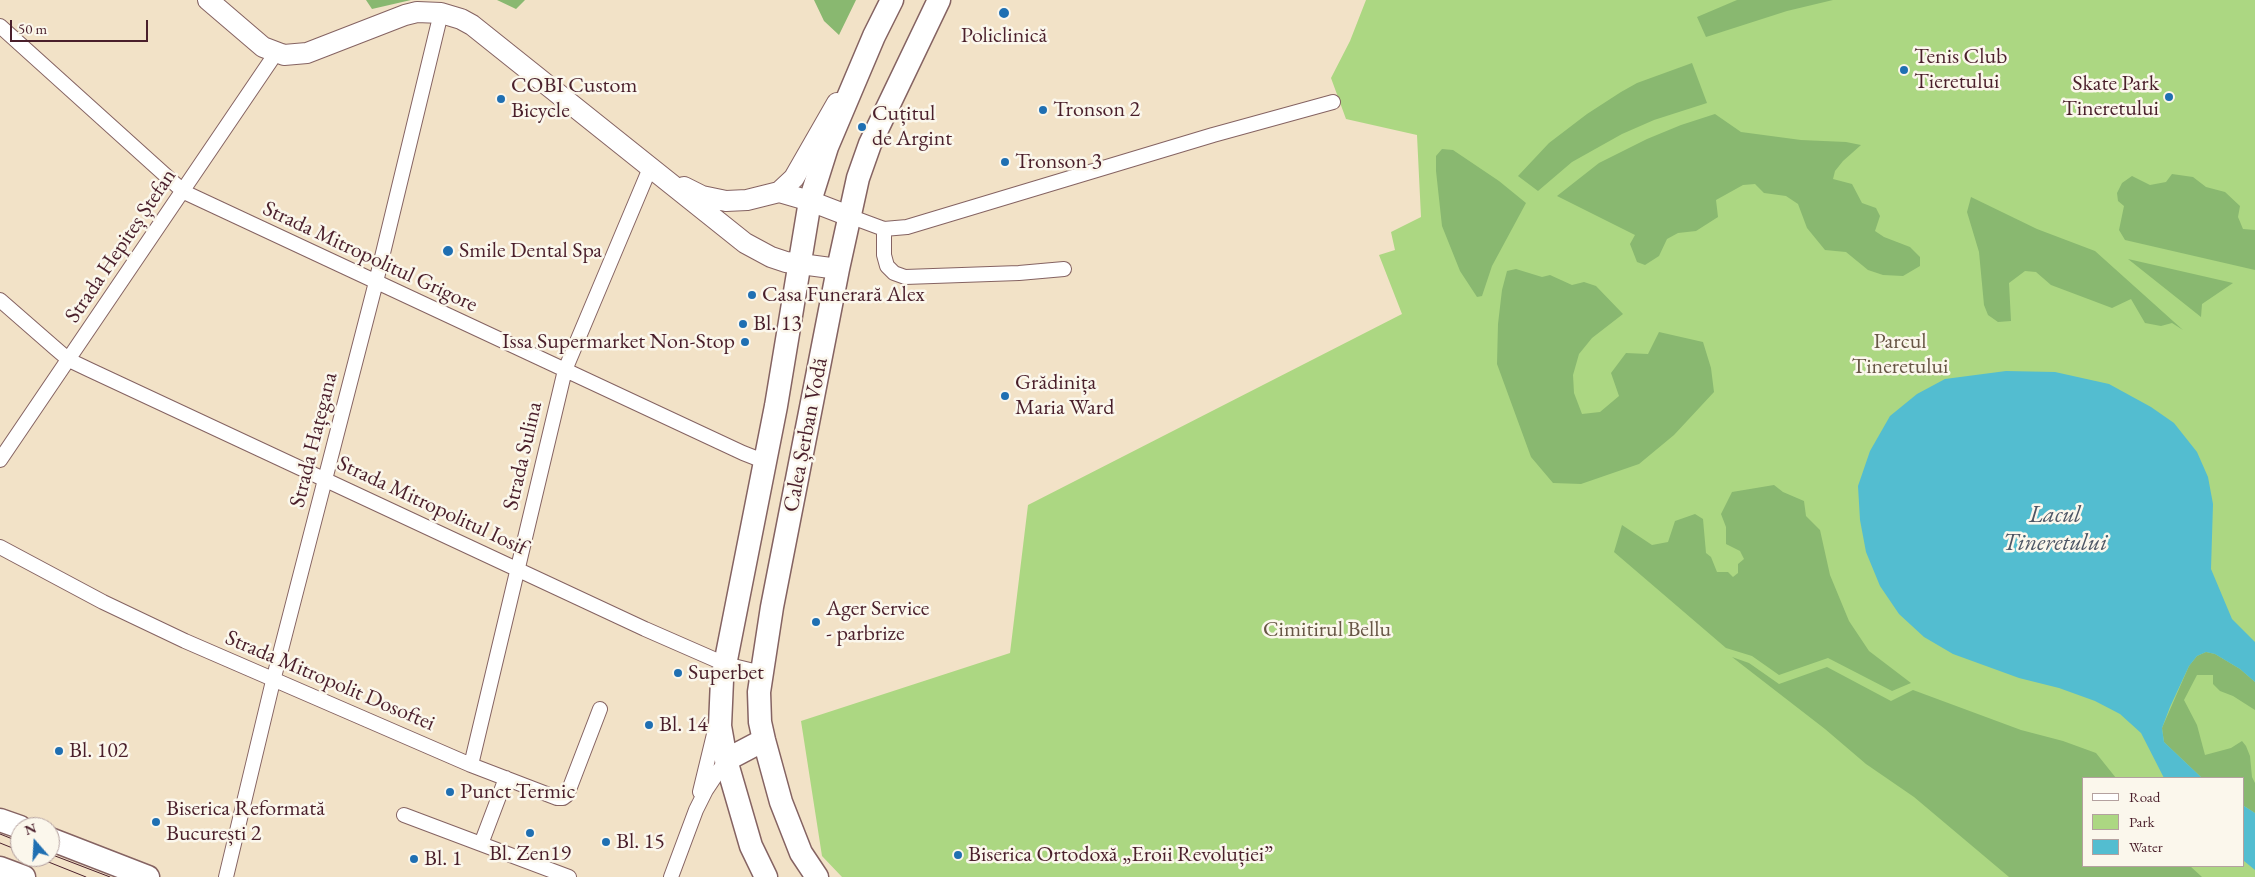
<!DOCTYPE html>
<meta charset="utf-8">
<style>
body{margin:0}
#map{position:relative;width:2255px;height:877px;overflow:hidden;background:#f2e2c7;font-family:"EB Garamond",serif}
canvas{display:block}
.legend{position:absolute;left:2082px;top:777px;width:162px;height:90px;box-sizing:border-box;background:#fbf7ec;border:1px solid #b4a19f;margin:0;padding:6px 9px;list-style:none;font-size:15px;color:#4a1f2b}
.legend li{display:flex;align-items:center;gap:10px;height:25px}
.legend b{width:25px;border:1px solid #b4a19f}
.north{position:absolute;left:10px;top:817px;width:50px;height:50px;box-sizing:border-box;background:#fbf7ec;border:1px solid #b4a19f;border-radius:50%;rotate:341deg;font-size:14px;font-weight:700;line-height:20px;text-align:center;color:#4a1f2b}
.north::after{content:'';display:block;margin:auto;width:18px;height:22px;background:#1f6fb2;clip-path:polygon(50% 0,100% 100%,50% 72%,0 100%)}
.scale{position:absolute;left:10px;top:20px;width:138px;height:22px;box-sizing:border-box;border:2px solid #4a1f2b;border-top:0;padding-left:6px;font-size:15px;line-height:18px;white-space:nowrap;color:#4a1f2b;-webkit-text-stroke:4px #fbf7ec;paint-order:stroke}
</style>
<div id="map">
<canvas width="2255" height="877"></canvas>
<ul class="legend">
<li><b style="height:6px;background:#fff"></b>Road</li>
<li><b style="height:14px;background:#acd782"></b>Park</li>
<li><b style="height:14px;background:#53bdd0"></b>Water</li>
</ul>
<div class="north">N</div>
<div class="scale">50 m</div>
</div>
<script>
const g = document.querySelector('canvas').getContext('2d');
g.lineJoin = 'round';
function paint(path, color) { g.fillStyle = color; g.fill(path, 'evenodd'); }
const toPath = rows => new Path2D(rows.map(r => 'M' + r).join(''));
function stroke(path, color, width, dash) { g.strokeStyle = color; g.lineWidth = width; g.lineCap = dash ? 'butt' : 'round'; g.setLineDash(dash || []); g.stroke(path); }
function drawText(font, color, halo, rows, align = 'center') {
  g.font = font + ' "EB Garamond",serif'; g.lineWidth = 5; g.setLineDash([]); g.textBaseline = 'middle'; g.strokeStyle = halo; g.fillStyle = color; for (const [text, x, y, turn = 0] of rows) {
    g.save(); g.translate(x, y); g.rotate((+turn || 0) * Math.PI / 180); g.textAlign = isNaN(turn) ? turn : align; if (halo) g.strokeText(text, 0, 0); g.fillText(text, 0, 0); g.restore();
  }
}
paint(toPath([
 [1366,0,2255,0,2255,877,842,877,822,856,801,721,1010,653,1028,505,1402,314,1379,255,1395,250,1391,232,1421,217,1417,135,1346,119,1331,78,1350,41],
 [2084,778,2244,778,2244,866,2084,866]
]), '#acd782');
paint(toPath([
 [366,0,411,0,372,9],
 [497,0,525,0,516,9],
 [814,0,856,0,839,35,824,21],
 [1737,0,1833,0,1787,11,1706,37,1697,17],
 [1692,63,1707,103,1654,120,1622,134,1572,162,1538,191,1518,176,1549,143,1587,114,1621,92,1637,83],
 [1715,114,1741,132,1801,140,1846,142,1861,145,1843,161,1835,171,1833,179,1852,184,1862,203,1876,208,1880,216,1875,231,1884,237,1910,247,1920,257,1920,266,1903,276,1883,275,1868,270,1846,252,1825,250,1807,228,1798,204,1786,196,1764,193,1755,184,1743,185,1716,200,1718,217,1696,231,1678,233,1667,239,1659,256,1645,265,1637,262,1630,244,1635,235,1557,196,1599,163,1647,139,1681,125],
 [1442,149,1453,150,1499,181,1526,203,1492,266,1482,296,1477,297,1460,271,1442,226,1436,171,1436,156],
 [2172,174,2193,177,2206,187,2225,192,2240,206,2238,217,2243,229,2255,230,2255,270,2125,240,2119,230,2124,206,2118,201,2117,193,2122,183,2132,176,2150,185,2166,182],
 [1971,197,2037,229,2095,251,2183,330,2172,323,2161,326,2145,323,2131,299,2112,308,2051,285,2036,272,2025,271,2009,283,2011,321,1998,322,1988,315,1984,305,1979,252,1967,212],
 [2128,259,2233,283,2202,304,2201,317],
 [1516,269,1542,277,1550,275,1572,285,1584,282,1596,286,1623,314,1592,338,1579,354,1573,375,1574,393,1582,414,1600,412,1619,396,1611,373,1626,353,1648,354,1659,332,1703,342,1711,368,1714,392,1674,435,1639,464,1581,484,1553,483,1531,457,1497,364,1498,324,1502,290,1507,271],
 [1774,485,1783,492,1804,501,1806,516,1820,530,1830,575,1849,621,1869,651,1911,683,1892,691,1828,658,1779,675,1752,656,1726,648,1614,552,1622,525,1652,545,1668,542,1675,521,1695,514,1703,519,1706,553,1711,557,1717,572,1728,572,1733,577,1738,573,1738,564,1744,559,1740,551,1726,544,1726,527,1721,514,1732,492],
 [2206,652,2215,654,2240,669,2255,682,2255,710,2233,696,2220,691,2213,684,2213,675,2197,675,2184,700,2197,725,2205,755,2231,748,2242,741,2246,746,2250,756,2252,777,2255,783,2255,813,2244,806,2244,778,2202,778,2164,742,2162,728,2189,666,2197,656],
 [1732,657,1749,663,1779,684,1827,667,1891,701,1913,690,2021,730,2063,741,2096,753,2116,778,2084,778,2084,866,2190,866,2202,877,2009,877,1914,797,1866,764,1825,729]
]), '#89b870');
paint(toPath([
 [2006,371,2055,372,2109,384,2151,407,2174,423,2197,452,2208,477,2213,504,2211,569,2232,619,2255,642,2255,682,2240,669,2215,654,2206,652,2197,656,2189,666,2170,707,2162,728,2164,742,2202,778,2164,778,2141,733,2120,714,2095,701,2059,688,2019,678,1953,654,1924,637,1899,614,1880,586,1866,552,1860,520,1858,486,1870,451,1890,416,1917,394,1945,379],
 [2244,806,2255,813,2255,870,2244,861]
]), '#53bdd0');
const street = toPath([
 [0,26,184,192,743,453,766,462],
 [849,216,884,229,907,227,1213,135,1333,102],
 [884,229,884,255,887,266,894,273,905,277,1019,273,1064,269],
 [0,300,55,348,69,360,90,370,645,629,725,664,762,673],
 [0,460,276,53],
 [0,547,103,602,185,641,471,765,557,798,563,798,567,795,600,709],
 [471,765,565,370,650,168],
 [506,778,481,844,569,877],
 [700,792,716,726],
 [404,815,481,844],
 [226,877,273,681,376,282,441,13],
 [671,877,696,810,706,790,726,760]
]);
const secondary = toPath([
 [208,0,263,47,284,55,307,53,405,15,417,12,441,13,461,19,472,25,745,243,771,257,786,262,838,269],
 [684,187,702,196,726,201,747,200,779,192,810,201,849,216],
 [779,192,794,178,837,103]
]);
const primary = toPath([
 [726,760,764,740],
 [0,820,20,827],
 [50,839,148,877],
 [0,868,24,877],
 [766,877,751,846,726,760,720,726,722,680,776,406,810,201,827,147,874,36,892,0],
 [817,877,801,853,781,802,764,740,760,722,759,692,772,607,838,269,858,178,870,144,939,0]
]);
stroke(street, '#856362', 16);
stroke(secondary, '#856362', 22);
stroke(primary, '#856362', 25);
stroke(street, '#fff', 14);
stroke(secondary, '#fff', 20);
stroke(primary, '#fff', 22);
stroke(toPath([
 [0,834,20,842],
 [0,843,20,851],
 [50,854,110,877],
 [36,857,86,877]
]), '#4a1f2b', 1);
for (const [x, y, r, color] of [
 [1004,13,6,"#1f6fb2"],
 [1904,70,5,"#1f6fb2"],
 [2169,97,5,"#1f6fb2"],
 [501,99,5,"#1f6fb2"],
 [1043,110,5,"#1f6fb2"],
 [862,127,5,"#1f6fb2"],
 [1005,162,5,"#1f6fb2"],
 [448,251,6,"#1f6fb2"],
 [752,295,5,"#1f6fb2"],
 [743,324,5,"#1f6fb2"],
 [745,342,5,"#1f6fb2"],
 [1005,396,5,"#1f6fb2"],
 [816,622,5,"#1f6fb2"],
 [678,673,5,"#1f6fb2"],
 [649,725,5,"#1f6fb2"],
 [59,751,5,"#1f6fb2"],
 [450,792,5,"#1f6fb2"],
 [156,822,5,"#1f6fb2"],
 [530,833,5,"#1f6fb2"],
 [606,842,5,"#1f6fb2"],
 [958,855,5,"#1f6fb2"],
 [414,859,5,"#1f6fb2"]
]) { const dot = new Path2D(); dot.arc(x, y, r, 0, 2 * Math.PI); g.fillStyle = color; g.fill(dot); stroke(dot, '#fbf7ec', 2); }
drawText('22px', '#4a1f2b', '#fbf7ec', [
 ["Policlinică",1004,36,"center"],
 ["Tenis Club",1914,57],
 ["Tieretului",1914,82],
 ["Skate Park",2159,84,"right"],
 ["Tineretului",2159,109,"right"],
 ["COBI Custom",511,86],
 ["Bicycle",511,111],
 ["Tronson 2",1053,110],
 ["Cuțitul",872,114],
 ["de Argint",872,139],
 ["Tronson 3",1015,162],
 ["Smile Dental Spa",459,251],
 ["Casa Funerară Alex",762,295],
 ["Bl. 13",753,324],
 ["Issa Supermarket Non-Stop",735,342,"right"],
 ["Grădinița",1015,383],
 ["Maria Ward",1015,408],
 ["Ager Service",826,609],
 ["- parbrize",826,634],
 ["Superbet",688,673],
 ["Bl. 14",659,725],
 ["Bl. 102",69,751],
 ["Punct Termic",460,792],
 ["Biserica Reformată",166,809],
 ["București 2",166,834],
 ["Bl. 15",616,842],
 ["Bl. Zen19",530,854,"center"],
 ["Biserica Ortodoxă „Eroii Revoluției”",968,855],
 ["Bl. 1",424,859]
], 'left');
drawText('22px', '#4a1f2b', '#fbf7ec', [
 ["Strada Hepiteș Ștefan",121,246,-56],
 ["Strada Mitropolitul Grigore",370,257,25],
 ["Calea Șerban Vodă",806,435,-79],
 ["Strada Hațegana",314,440,-76],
 ["Strada Sulina",523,456,-77],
 ["Strada Mitropolitul Iosif",432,506,25],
 ["Strada Mitropolit Dosoftei",330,681,23]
]);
drawText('22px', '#675645', '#fbf7ec', [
 ["Parcul",1900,342],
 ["Tineretului",1900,367],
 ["Cimitirul Bellu",1327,630]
]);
drawText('italic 24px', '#4d5665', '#fbf7ec', [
 ["Lacul",2055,515],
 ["Tineretului",2055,543]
]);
</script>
